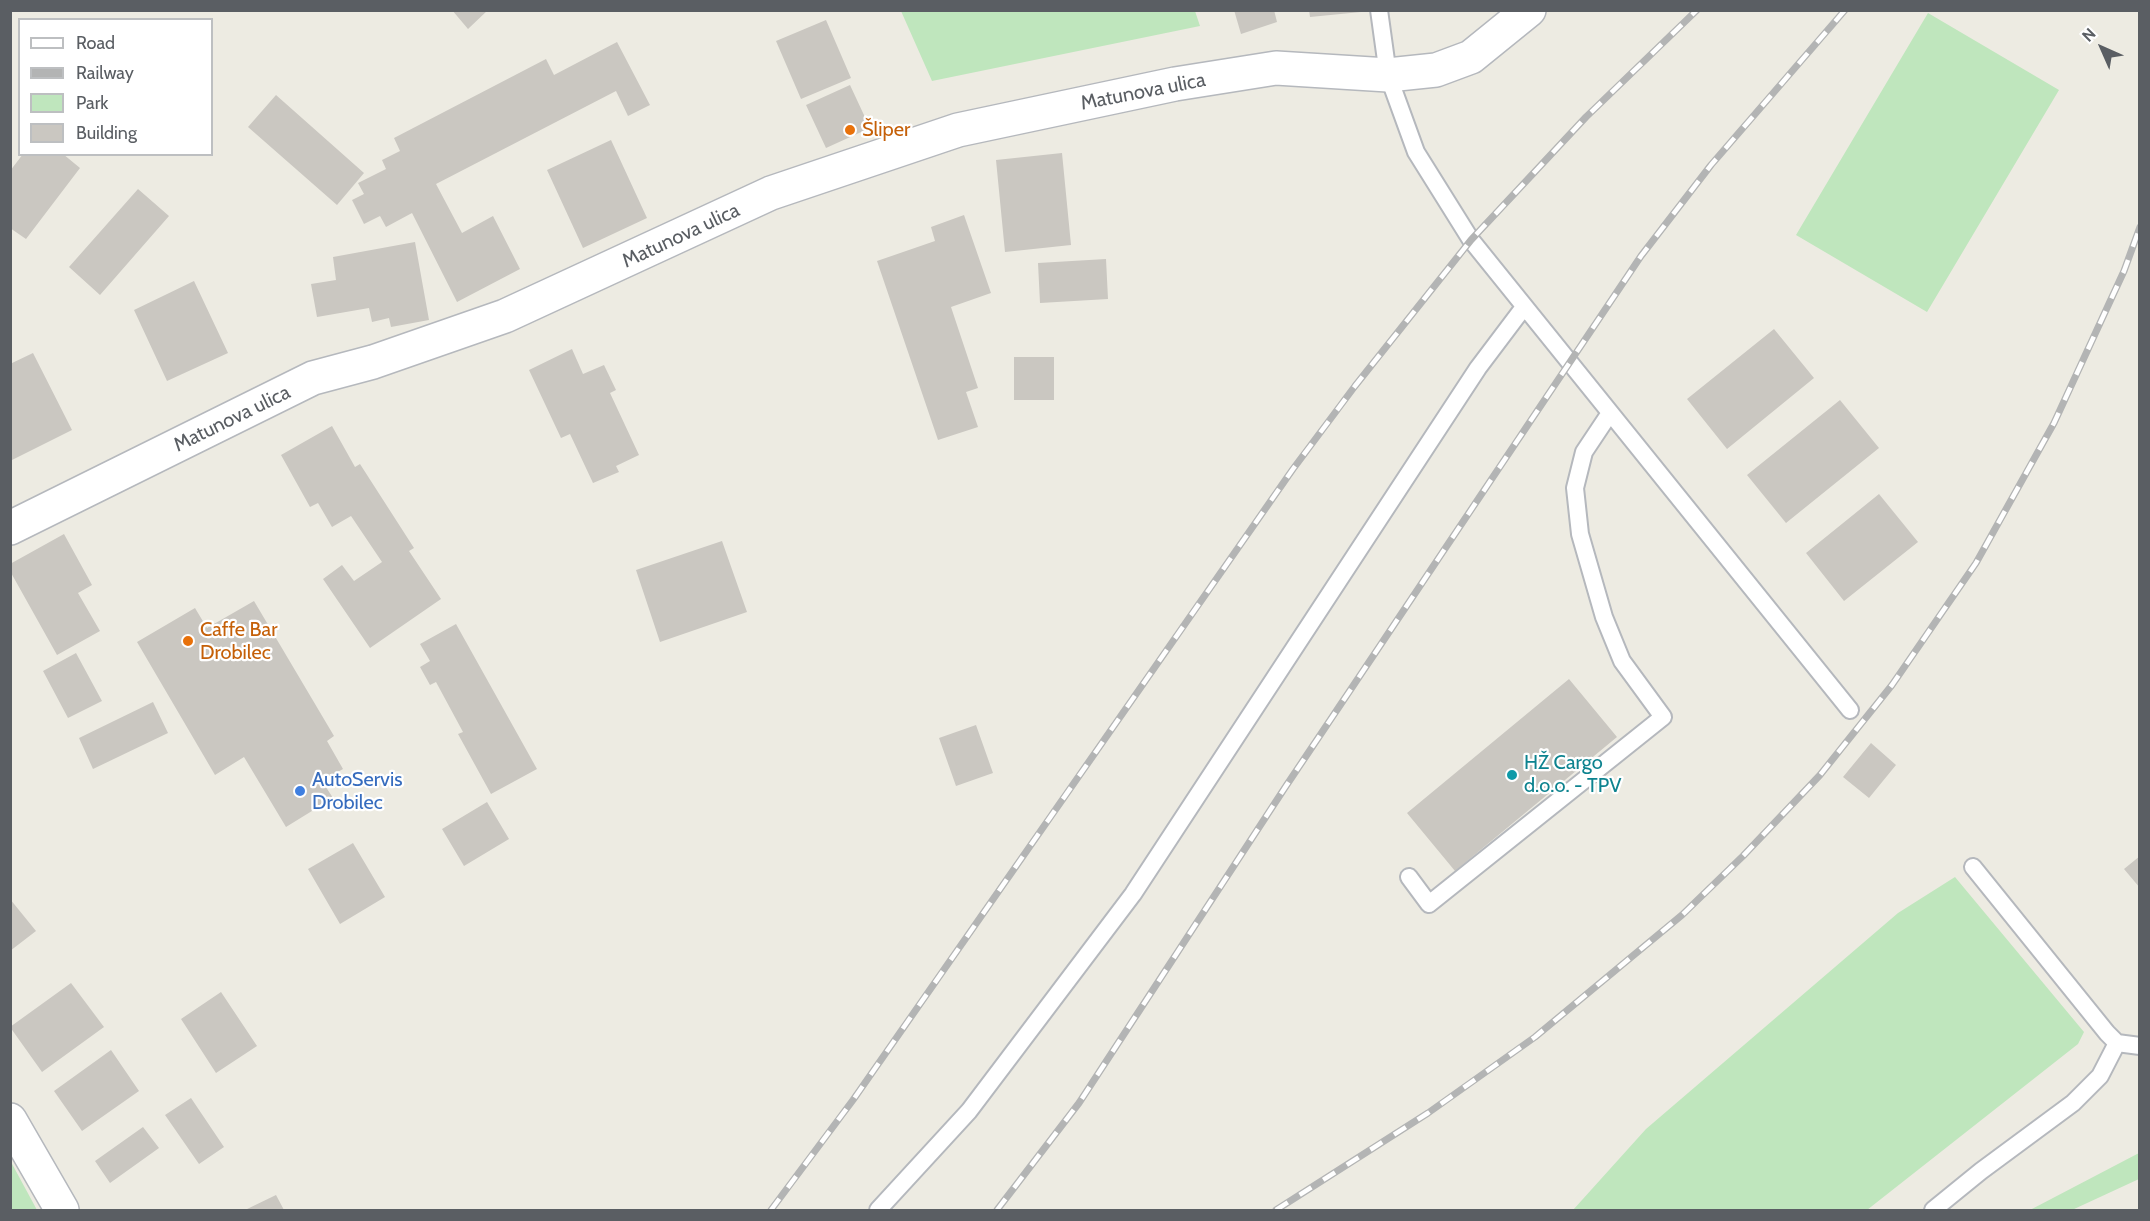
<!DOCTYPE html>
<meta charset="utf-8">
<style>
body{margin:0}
#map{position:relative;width:2150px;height:1221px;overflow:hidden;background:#edebe2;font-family:Cabin,sans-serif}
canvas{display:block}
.frame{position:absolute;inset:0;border:12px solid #5a5e63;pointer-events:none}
.legend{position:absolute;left:18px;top:18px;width:195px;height:138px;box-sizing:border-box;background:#fff;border:2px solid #bdbfc1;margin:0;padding:8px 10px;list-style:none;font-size:18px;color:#5a5e63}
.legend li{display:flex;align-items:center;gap:12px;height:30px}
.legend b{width:30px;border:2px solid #bdbfc1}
.north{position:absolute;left:2072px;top:18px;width:60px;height:60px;-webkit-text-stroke:4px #fff;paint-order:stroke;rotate:315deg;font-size:16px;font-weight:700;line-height:24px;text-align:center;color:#5a5e63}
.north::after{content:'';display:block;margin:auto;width:21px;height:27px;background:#5a5e63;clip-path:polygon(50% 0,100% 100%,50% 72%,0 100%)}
</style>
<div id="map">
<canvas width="2150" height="1221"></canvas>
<div class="frame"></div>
<ul class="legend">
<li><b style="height:8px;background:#fff"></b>Road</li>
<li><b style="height:8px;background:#b3b4b4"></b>Railway</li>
<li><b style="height:16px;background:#bfe6bd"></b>Park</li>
<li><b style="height:16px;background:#cac7c1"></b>Building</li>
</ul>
<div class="north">N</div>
</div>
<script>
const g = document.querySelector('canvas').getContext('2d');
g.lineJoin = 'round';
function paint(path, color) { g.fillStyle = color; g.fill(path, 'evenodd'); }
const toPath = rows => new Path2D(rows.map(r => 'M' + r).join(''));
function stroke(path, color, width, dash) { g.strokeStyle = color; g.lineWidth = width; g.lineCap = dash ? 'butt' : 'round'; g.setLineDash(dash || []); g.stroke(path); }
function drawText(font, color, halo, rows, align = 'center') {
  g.font = font + ' Cabin,sans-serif'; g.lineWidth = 4.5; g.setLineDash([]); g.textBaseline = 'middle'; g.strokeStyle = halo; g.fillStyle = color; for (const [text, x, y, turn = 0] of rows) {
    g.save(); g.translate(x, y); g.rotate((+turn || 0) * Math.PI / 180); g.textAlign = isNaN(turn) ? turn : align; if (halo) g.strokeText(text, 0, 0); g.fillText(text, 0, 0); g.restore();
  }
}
paint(toPath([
 [901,11,1195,11,1200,26,932,81],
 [1928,13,2059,90,1927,312,1796,235],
 [1955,877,2084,1032,2078,1044,1867,1210,1573,1210,1646,1129,1898,913],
 [2139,1153,2139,1179,2072,1210,2030,1210],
 [10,1162,11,1162,37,1210,11,1210]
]), '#bfe6bd');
paint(toPath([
 [452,10,488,10,468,29],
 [1234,10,1274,10,1277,22,1241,34],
 [1309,10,1361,10,1361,12,1310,17],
 [826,20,851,78,801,99,776,41],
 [617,42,650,105,628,116,616,91,436,184,462,233,493,216,520,269,457,302,412,213,386,227,380,216,364,224,352,200,364,194,358,183,386,169,382,160,400,151,394,138,546,59,554,75],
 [850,85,870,128,826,148,806,105],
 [276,95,364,173,337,205,248,127],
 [611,140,647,218,583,248,547,170],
 [1062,153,1071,245,1005,252,996,160],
 [23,154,63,154,80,168,26,239,10,228,10,171],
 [138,189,169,216,100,295,69,267],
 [964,215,991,293,951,307,978,388,966,392,978,427,938,440,877,261,935,241,931,227],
 [415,242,429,320,391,327,389,318,372,322,369,308,317,317,311,284,336,280,333,257],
 [1106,259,1108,299,1040,303,1038,263],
 [194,281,228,353,167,381,134,310],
 [1774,329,1814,378,1727,449,1687,399],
 [572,349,583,374,604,365,616,390,610,393,639,455,616,466,619,472,593,483,570,434,561,438,529,370],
 [33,353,72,430,10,461,10,364],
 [1014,357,1054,357,1054,400,1014,400],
 [1840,400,1879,448,1786,523,1747,475],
 [332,426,355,467,360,464,414,548,409,551,441,599,370,648,323,579,342,565,354,581,382,562,351,516,332,527,318,503,310,507,281,455],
 [1879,494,1918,542,1844,601,1806,553],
 [64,534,92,585,78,593,100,631,57,655,10,571,10,564],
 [722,541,747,612,660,642,636,570],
 [254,601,334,736,327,741,343,769,322,781,333,798,286,827,244,757,215,775,137,642,195,608,207,628],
 [456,624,537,769,491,794,458,734,463,732,436,682,430,685,420,667,430,661,420,644],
 [76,653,102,701,68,718,43,671],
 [1569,679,1617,737,1455,871,1407,813],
 [153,702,168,733,93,769,79,738],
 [976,725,993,773,956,786,939,738],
 [1871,743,1896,765,1869,798,1843,777],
 [487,802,509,839,464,866,442,829],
 [353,843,385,897,340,924,308,869],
 [2140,856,2140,888,2124,869],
 [10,899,36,931,10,951],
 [71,983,104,1027,42,1072,10,1027],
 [221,992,257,1046,216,1073,181,1019],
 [111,1050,139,1091,82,1131,54,1091],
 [191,1098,224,1147,199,1164,165,1115],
 [143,1127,159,1148,110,1183,95,1161],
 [276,1195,284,1210,245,1210]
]), '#cac7c1');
const service = toPath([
 [1379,10,1388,75,1416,152,1471,240,1850,710],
 [1973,867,2107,1033,2117,1043,2140,1046],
 [1409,877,1429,904,1663,717,1622,661,1604,617,1580,534,1575,488,1584,452,1610,413],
 [878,1210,969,1111,1133,894,1478,368,1524,307],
 [1933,1210,1981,1171,2073,1103,2100,1076,2117,1043]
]);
const minor = toPath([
 [10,528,313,378,373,362,505,316,771,193,958,130,1175,84,1276,68,1388,75,1436,70,1471,57,1529,10],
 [10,1120,62,1210]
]);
stroke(service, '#b5b8bd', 20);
stroke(minor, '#b5b8bd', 36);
stroke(service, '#fff', 16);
stroke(minor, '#fff', 33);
const rail = toPath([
 [771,1210,853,1100,1293,469,1355,386,1471,240,1586,117,1697,10],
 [997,1210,1079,1103,1286,786,1641,256,1711,165,1845,10],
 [1276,1210,1428,1113,1535,1037,1682,915,1743,856,1820,775,1892,685,1976,563,2054,423,2124,271,2140,227]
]);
stroke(rail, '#b3b4b4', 7);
stroke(rail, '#fff', 4.5, [14]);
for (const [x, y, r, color] of [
 [850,130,6,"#e8710a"],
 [188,641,6,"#e8710a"],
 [1512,775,6,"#0f9aa8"],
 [300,791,6,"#3f7fe0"]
]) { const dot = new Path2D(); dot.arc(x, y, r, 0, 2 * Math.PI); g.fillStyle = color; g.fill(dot); stroke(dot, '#fff', 2); }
drawText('20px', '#5a5e63', '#fff', [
 ["Matunova ulica",1143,92,-11],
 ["Matunova ulica",681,236,-25],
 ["Matunova ulica",232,419,-26]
]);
drawText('20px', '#c56008', '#fff', [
 ["Šliper",862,130],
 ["Caffe Bar",200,630],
 ["Drobilec",200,653]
], 'left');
drawText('20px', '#0d838f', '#fff', [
 ["HŽ Cargo",1524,763],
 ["d.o.o. - TPV",1524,786]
], 'left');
drawText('20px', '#366cbe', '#fff', [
 ["AutoServis",312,780],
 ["Drobilec",312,803]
], 'left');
</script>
